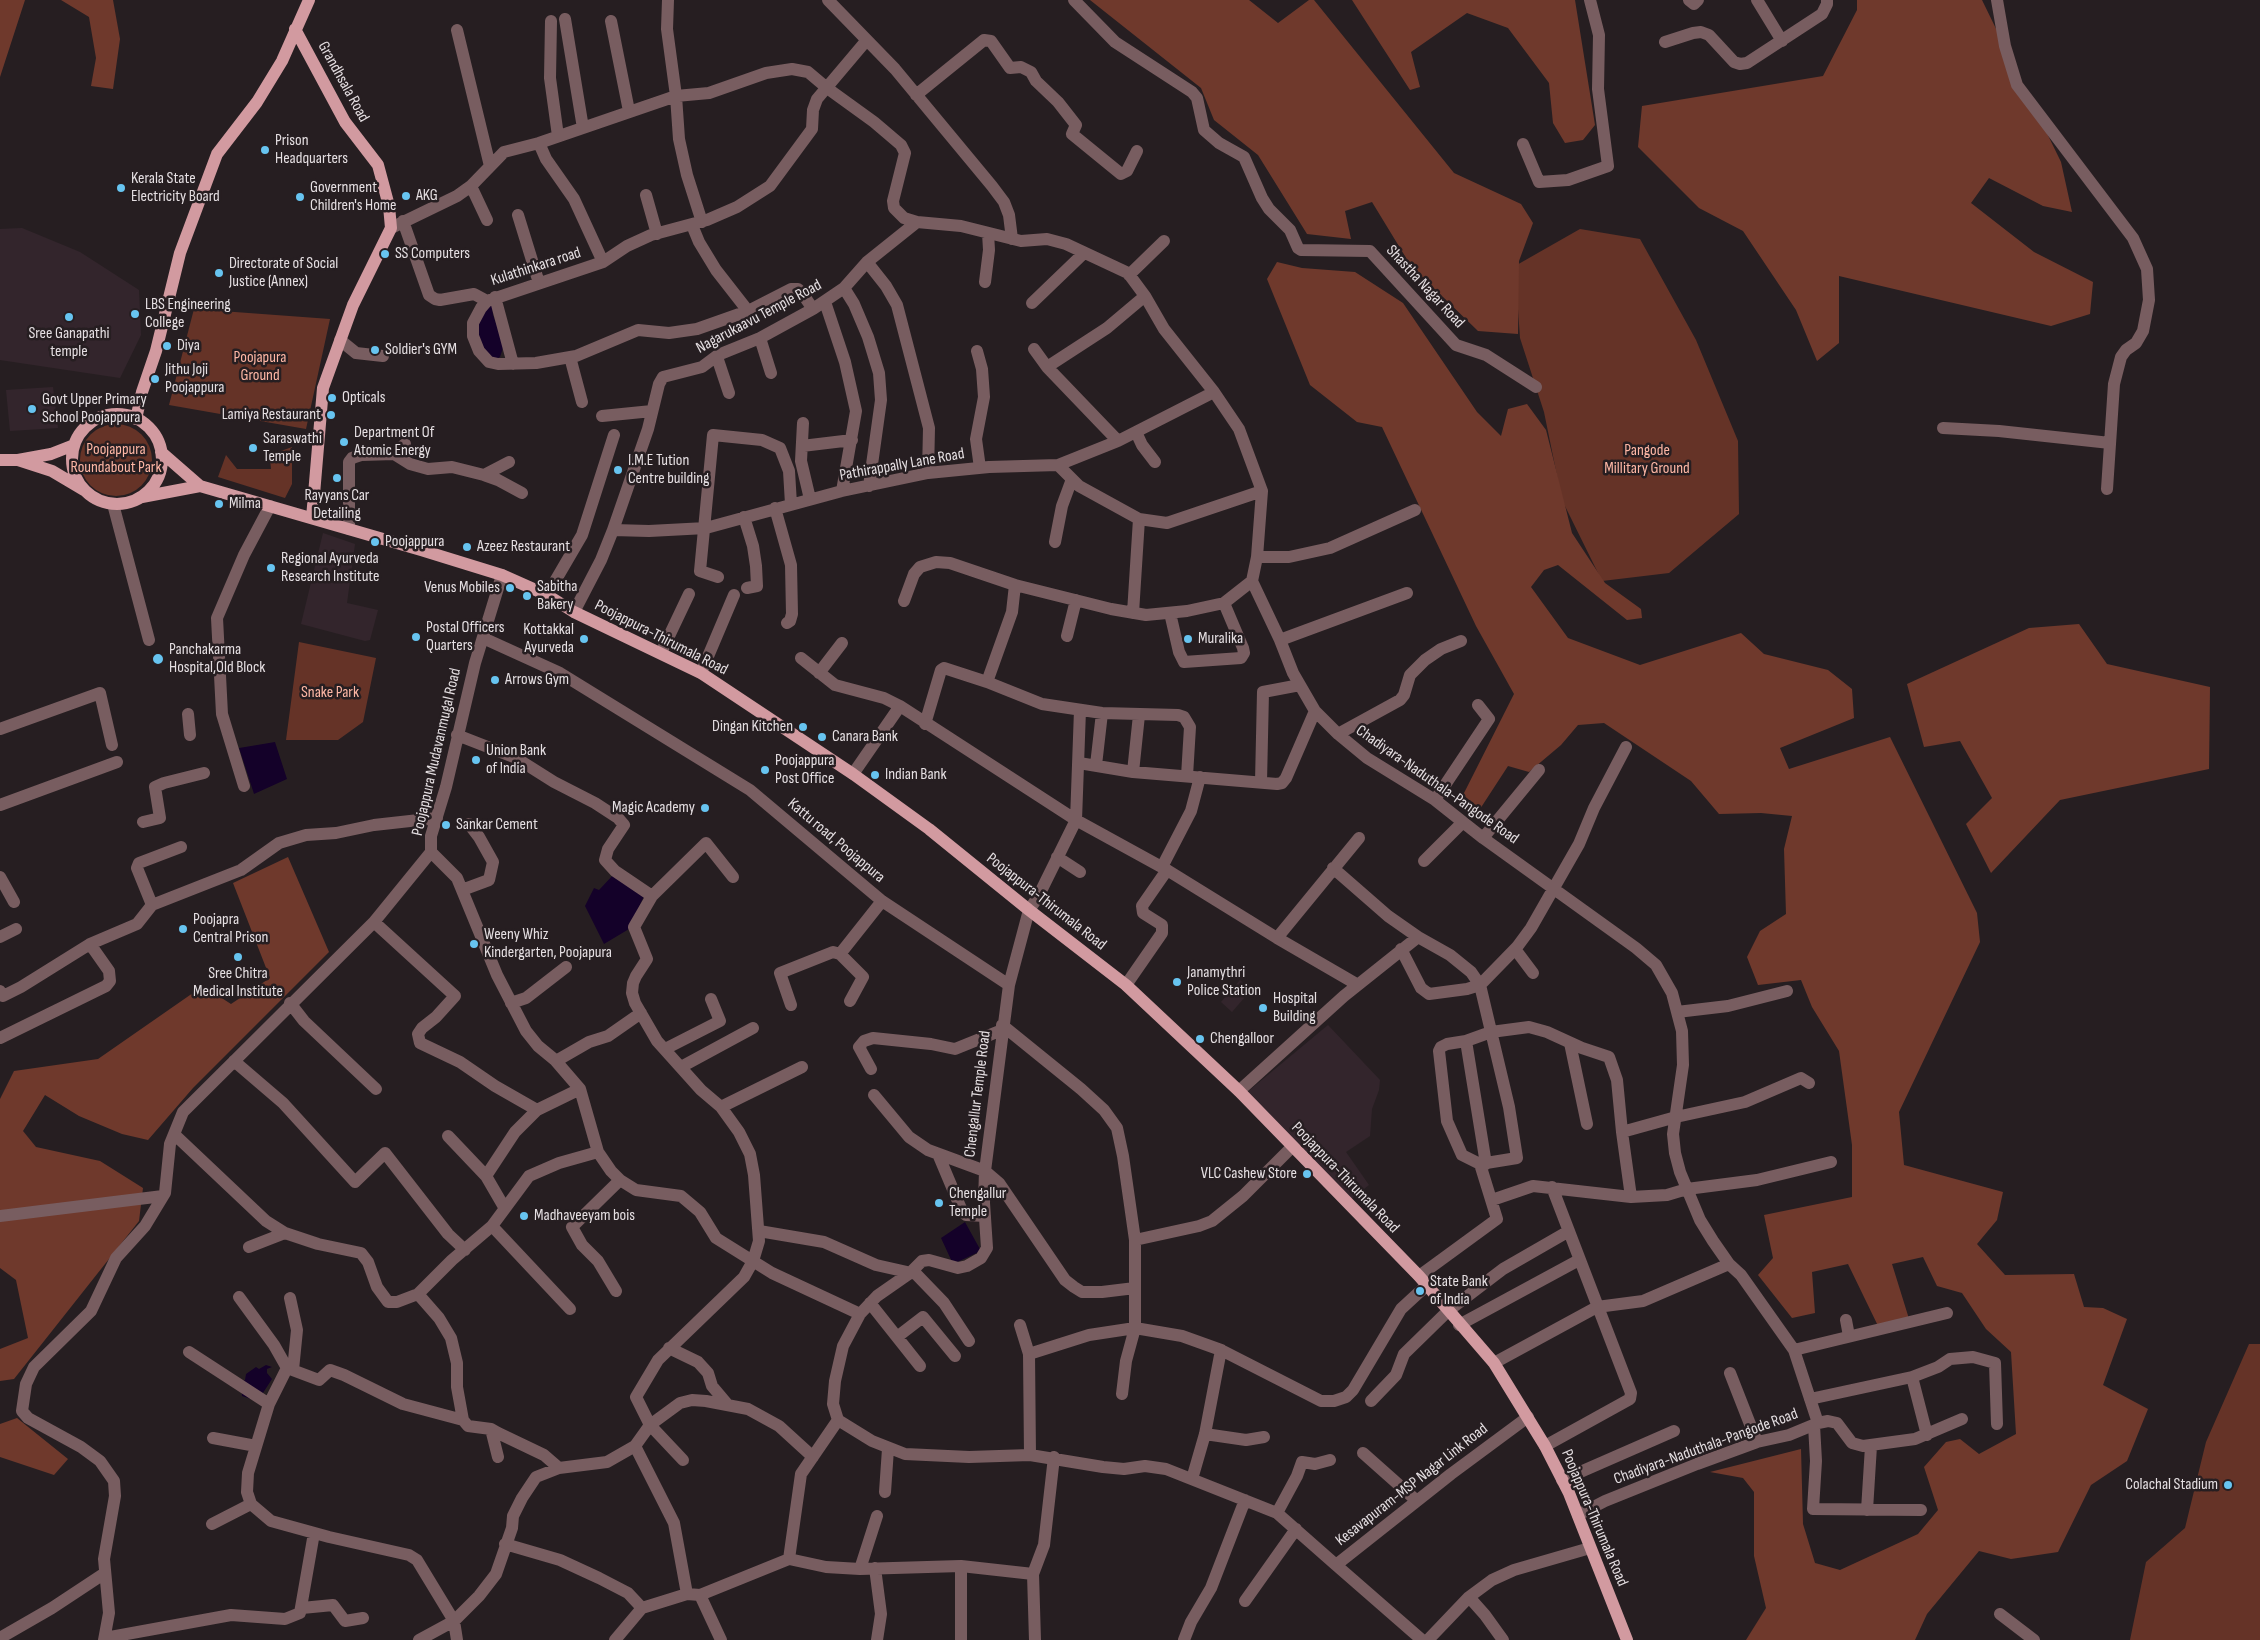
<!DOCTYPE html>
<style>
body{margin:0}
canvas{display:block;background:#261e21}
</style>
<canvas width="2260" height="1640"></canvas>
<script>
const g = document.querySelector('canvas').getContext('2d');
g.lineJoin = 'round';
function paint(path, color) { g.fillStyle = color; g.fill(path, 'evenodd'); }
const toPath = rows => new Path2D(rows.map(r => 'M' + r).join(''));
function stroke(path, color, width, dash) { g.strokeStyle = color; g.lineWidth = width; g.lineCap = dash ? 'butt' : 'round'; g.setLineDash(dash || []); g.stroke(path); }
function drawText(font, color, halo, rows, align = 'center') {
  g.font = font + ' "Sofia Sans Condensed",sans-serif'; g.lineWidth = 5; g.setLineDash([]); g.textBaseline = 'middle'; g.strokeStyle = halo; g.fillStyle = color; for (const [text, x, y, turn = 0] of rows) {
    g.save(); g.translate(x, y); g.rotate((+turn || 0) * Math.PI / 180); g.textAlign = isNaN(turn) ? turn : align; if (halo) g.strokeText(text, 0, 0); g.fillText(text, 0, 0); g.restore();
  }
}
paint(toPath([
 [22,228,80,252,139,290,141,335,120,378,0,360,0,229],
 [53,387,58,428,10,431,6,390],
 [323,533,355,544,347,603,378,610,370,640,365,641,301,624],
 [1240,980,1251,990,1232,1012,1221,1002],
 [1328,1025,1380,1080,1379,1090,1372,1109,1370,1136,1346,1152,1369,1185,1350,1200,1245,1094]
]), '#33252c');
paint(toPath([
 [1580,229,1640,239,1696,340,1738,441,1739,514,1669,573,1602,581,1562,500,1544,412,1520,338,1515,266],
 [194,309,330,319,306,429,169,405],
 '80 460a36 36 0 1 1 72 0a36 36 0 1 1-72 0Z',
 [292,447,292,484,285,498,218,477,226,455,237,469,271,469,270,458,278,452],
 [299,642,376,658,363,722,338,740,286,740],
 [2249,1344,2260,1344,2260,1640,2130,1640,2146,1562,2185,1528,2206,1442]
]), '#653327');
paint(toPath([
 [0,0,25,0,0,77],
 [61,0,113,0,120,39,113,89,91,86,96,58,89,17],
 [1090,0,1249,0,1278,23,1309,0,1314,0,1454,173,1521,204,1533,223,1519,261,1518,334,1478,331,1411,266,1372,202,1345,211,1351,239,1307,234,1258,155,1214,120,1201,88],
 [1352,0,1575,0,1595,125,1583,140,1565,143,1553,123,1549,83,1508,28,1467,13,1411,52,1420,87,1410,90],
 [1857,0,1982,0,2061,162,2072,212,2043,206,1989,178,1971,203,2034,252,2093,282,2090,314,2051,326,1839,276,1839,343,1817,361,1796,310,1743,231,1699,208,1638,147,1642,106,1823,76,1857,10],
 [1277,262,1302,268,1355,272,1403,303,1477,412,1501,436,1508,409,1527,404,1546,430,1572,533,1605,583,1641,609,1642,618,1627,620,1558,565,1544,570,1531,587,1568,638,1640,665,1741,633,1764,654,1828,670,1852,689,1854,718,1780,748,1789,769,1890,737,1977,913,1980,942,1899,1112,1904,1165,2003,1192,1997,1220,1977,1244,2005,1275,2074,1274,2084,1307,2103,1308,2127,1319,2103,1385,2148,1409,2127,1461,2091,1485,2058,1552,2011,1559,1979,1551,1927,1614,1915,1640,1746,1640,1766,1608,1754,1556,1754,1492,1743,1478,1710,1472,1801,1449,1803,1524,1815,1563,1840,1570,1918,1534,1938,1510,1924,1467,1946,1442,1960,1439,1979,1454,2016,1434,2011,1352,1986,1329,1962,1293,1937,1286,1923,1257,1892,1264,1910,1322,1880,1330,1848,1264,1812,1272,1815,1313,1792,1318,1758,1275,1773,1258,1764,1215,1852,1197,1852,1145,1839,1051,1812,1007,1801,980,1758,985,1747,957,1760,931,1786,914,1784,849,1792,816,1761,813,1719,814,1691,781,1604,723,1578,725,1561,745,1529,772,1508,766,1480,809,1463,795,1514,694,1476,626,1382,427,1357,422,1310,385,1267,279],
 [2079,624,2107,664,2210,687,2209,769,2060,800,1991,873,1966,824,1992,798,1960,741,1924,747,1907,684,2029,628],
 [288,857,329,952,193,1088,148,1140,122,1134,79,1116,45,1095,23,1131,36,1147,100,1161,143,1188,139,1221,14,1379,0,1381,0,1349,28,1338,16,1280,0,1268,0,1099,14,1071,98,1059,203,986,231,1004,270,978,233,883],
 [17,1418,68,1459,54,1475,0,1457,0,1424]
]), '#6f392c');
paint(toPath([
 [482,306,492,306,493,315,504,345,500,357,496,359,485,357,473,331],
 [275,742,287,779,254,794,239,748],
 [614,874,644,896,629,929,604,944,585,906,594,888,599,890],
 [965,1222,981,1251,953,1264,941,1238],
 [266,1365,272,1367,267,1369,267,1373,272,1379,261,1396,254,1400,242,1396,241,1382,245,1380,246,1374,256,1367,259,1369]
]), '#140129');
stroke(toPath([
 [668,0,667,29,676,96,679,139,687,175,702,222],
 [828,0,895,69,992,186,1004,202,1009,215,1012,239],
 [1074,0,1115,42,1192,92,1197,98,1204,130,1219,143,1244,157,1262,198,1269,209,1290,230,1298,248,1301,250,1370,251,1456,345,1486,355,1536,387],
 [1689,0,1694,4,1698,0],
 [1757,0,1782,41],
 [1997,0,2005,46,2017,85,2133,238,2147,269,2149,300,2143,331,2136,343,2126,350,2121,357,2114,384,2107,489],
 [565,19,583,128],
 [551,21,550,78,558,136],
 [611,21,629,111],
 [457,30,490,166],
 [1665,42,1693,33,1701,32,1709,35,1734,62,1740,64,1747,63,1822,14,1827,4,1827,0],
 [916,95,984,40,991,41,1010,68,1021,67,1031,72,1036,81,1058,102,1076,125,1072,134,1121,174,1127,171,1137,151],
 [539,143,546,159,574,199,603,262],
 [1523,144,1539,182,1568,180,1608,166,1598,89,1599,35,1590,0],
 [471,186,487,220],
 [646,195,657,234],
 [518,215,539,283],
 [403,221,429,295,435,299,440,300,474,294,487,301],
 [692,225,699,242,716,270,748,311],
 [391,228,457,196,471,186,504,152,539,143,676,96,709,93,766,73,792,69,808,72,827,88,874,122,901,145,905,153,893,201,894,208,904,218,917,222,961,226,1021,241,1047,239,1066,244,1128,273,1145,296,1164,329,1214,392,1239,429,1262,491,1257,557,1252,581,1280,640,1293,673,1315,711,1338,734,1367,758,1435,800,1483,838,1636,948,1656,965,1672,993,1682,1031,1683,1065,1673,1134,1675,1153,1680,1172,1700,1220,1713,1241,1729,1264,1741,1275,1794,1350,1818,1423,1789,1435,1757,1442,1697,1464,1605,1501,1578,1515],
 [867,262,886,286,897,305,929,428,928,473],
 [1129,275,1164,241],
 [985,282,989,250,988,233],
 [844,288,854,304,868,337,879,373,881,400,869,486],
 [495,297,513,364],
 [825,302,845,362,856,411,842,491],
 [1032,303,1084,253],
 [813,309,802,293,798,289,791,289,748,311,697,329,669,333,638,330,576,356,536,363,498,364,489,362,479,351,473,336,473,323,481,308,487,301,603,262,627,246,651,235,707,220,737,207,770,186,812,129,813,110,817,99,866,41],
 [760,338,771,373],
 [340,340,356,353,383,356],
 [1034,349,1047,367,1118,441],
 [977,351,982,369,984,397,976,439,980,468],
 [570,357,582,402],
 [717,357,729,393],
 [1047,367,1107,328,1145,296],
 [602,416,652,411],
 [803,423,801,461,810,499],
 [1943,428,1999,431,2110,443],
 [1136,432,1142,445,1155,462],
 [802,446,852,440],
 [394,454,410,464,428,469,452,467,484,475,498,480,522,493],
 [1058,465,1079,486,1139,519,1167,523,1262,491],
 [484,475,509,462],
 [113,504,149,640],
 [775,508,791,565,792,614,790,621,787,623],
 [744,517,753,546,756,566,757,586,747,588],
 [349,529,349,462,352,458,361,455,394,454,405,444],
 [613,530,649,531,706,528,842,491,928,473,989,467,1058,465,1118,441,1214,392],
 [1055,542,1062,506,1072,479],
 [1257,557,1289,557,1330,548,1415,510],
 [718,577,700,571,713,435,762,440,780,448,789,471,791,504],
 [547,595,582,535,614,435],
 [904,601,914,574,920,567,936,562,950,563,1015,585],
 [574,612,601,560,613,530,648,429,659,384,663,377,702,367,718,355,760,338,813,309,844,288,867,262,917,222],
 [1133,613,1139,519],
 [1170,613,1179,652,1184,662,1241,658,1244,653,1243,648,1224,603],
 [1067,636,1076,600],
 [483,638,560,673,750,790,882,901,1009,985],
 [1280,640,1407,593],
 [661,653,689,594],
 [801,658,835,685,884,698,900,706,1076,820,1038,897,1029,910,1009,985,985,1171,984,1203,987,1248,981,1258,967,1266,958,1268,929,1260,922,1261,910,1273,877,1296,860,1314,843,1346,835,1381,833,1404,838,1420,801,1474,789,1559,826,1567,860,1569,961,1566,1033,1574,1035,1640],
 [701,673,734,595],
 [819,673,842,643],
 [987,682,1042,704,1102,713,1178,715,1184,717,1190,727,1187,776],
 [1080,710,1076,820,1167,870,1277,938,1359,838],
 [188,714,190,735],
 [925,724,941,670,944,668,987,682,1012,612,1015,585,1111,609,1146,615,1187,611,1224,603,1252,581],
 [0,729,100,693,112,745],
 [1338,734,1400,700,1404,695,1410,675,1425,660,1441,649,1461,641],
 [457,735,516,758,554,782,595,803,618,818,624,825,608,849,605,860,615,871,652,896,634,927,647,959,636,976,633,983,632,993,635,1003,657,1041,701,1090,721,1107,739,1132,750,1154,754,1175,759,1241,753,1261,744,1277,658,1360,636,1397,650,1425,683,1460],
 [1079,763,1133,772,1277,784,1282,783,1286,778,1315,711],
 [1096,765,1102,713],
 [1133,772,1139,715],
 [853,774,900,706],
 [1261,782,1263,692,1300,685],
 [244,786,222,714,217,618,244,555,270,506],
 [1435,800,1489,719,1478,705],
 [0,805,117,762],
 [143,822,160,818,155,787,164,783,204,773],
 [1483,838,1539,770],
 [431,852,457,878,497,975,526,1031,538,1046,555,1060,580,1089,598,1152,611,1171,620,1180,636,1190,681,1196,700,1212,716,1238,772,1273,860,1314],
 [1057,857,1080,872],
 [1424,861,1463,822],
 [1162,867,1191,811,1200,777],
 [1333,868,1388,916,1418,937],
 [0,877,14,902],
 [462,890,489,880,493,862,479,837,469,824],
 [652,896,706,843,733,877],
 [152,905,137,868,139,863,181,847],
 [374,922,455,996,436,1017,422,1028,418,1034,420,1043,460,1062,495,1086,537,1110],
 [0,937,16,929],
 [1277,938,1358,985],
 [1401,949,1421,988,1429,994,1467,989,1480,985,1517,947,1531,928,1579,844,1594,808,1626,747],
 [1515,949,1533,973],
 [840,954,863,977,850,1001],
 [1126,985,1162,933,1162,925,1143,913,1142,906,1167,870],
 [0,991,3,996,21,987,90,944,137,924,152,905,241,870,279,843,306,835,336,833,374,825,437,818],
 [290,1003,304,1021,376,1089],
 [511,1003,526,998,566,967],
 [791,1005,780,973,833,952,840,954,882,901],
 [1677,1012,1728,1006,1787,991],
 [1002,1025,1081,1089,1104,1110,1117,1128,1123,1156,1135,1240,1135,1328,1126,1361,1122,1394],
 [0,1038,106,986,110,981,109,971,90,944],
 [1466,1041,1486,1164],
 [1570,1043,1587,1124],
 [665,1049,720,1021,711,999],
 [234,1061,283,1103,355,1182,385,1153,448,1234,465,1250],
 [556,1061,589,1042,608,1036,641,1013],
 [681,1067,753,1028],
 [871,1069,859,1047,864,1041,873,1038,931,1044,955,1049,1002,1030],
 [1239,1091,1344,996,1418,937,1450,955,1471,972,1480,985,1509,1107,1517,1158,1480,1164],
 [874,1095,909,1137,928,1150,985,1171,999,1183,1065,1280,1074,1287,1082,1292,1102,1292,1135,1288],
 [721,1107,802,1067],
 [1622,1132,1631,1197],
 [175,1135,266,1221,285,1233,318,1244,361,1253,368,1262,377,1287,388,1302,397,1302,418,1294,439,1318,451,1338,457,1363,457,1387,463,1420,468,1426,491,1429,498,1433,544,1455,559,1468],
 [448,1136,486,1176,504,1207],
 [938,1154,962,1211,966,1215,985,1216],
 [486,1176,515,1132,537,1110,580,1089],
 [1492,1200,1533,1186,1631,1197,1667,1195,1687,1189,1757,1180,1831,1162],
 [0,1216,163,1196],
 [492,1226,570,1309],
 [759,1231,824,1242,876,1265,916,1274,944,1303,969,1341],
 [1135,1240,1199,1226,1212,1221,1243,1196,1292,1147],
 [249,1247,285,1233],
 [1419,1276,1497,1219,1480,1164,1462,1155,1447,1121,1439,1051,1441,1047,1447,1044,1466,1041,1491,1032,1529,1027,1547,1032,1582,1048,1609,1057,1617,1080,1622,1132,1676,1117,1745,1102,1801,1078,1809,1083],
 [616,1291,598,1261,582,1245,572,1227,620,1180],
 [418,1294,452,1260,492,1226,529,1176,559,1163,598,1152],
 [239,1297,274,1345,287,1368],
 [290,1298,297,1330,293,1370],
 [870,1303,920,1366],
 [1846,1320,1849,1336],
 [1020,1325,1029,1354,1030,1455],
 [1459,1325,1579,1260],
 [897,1337,923,1317,955,1356],
 [669,1348,698,1362,708,1373,712,1386,728,1405],
 [1221,1350,1321,1401,1334,1401,1346,1397,1353,1390,1401,1309,1427,1285],
 [1794,1350,1947,1313],
 [189,1352,269,1404],
 [1029,1354,1089,1335,1135,1328,1182,1336,1221,1350,1205,1434,1192,1479],
 [1494,1363,1597,1307,1643,1301,1729,1264],
 [1730,1373,1757,1442],
 [1912,1377,1927,1435],
 [1810,1399,1912,1377,1938,1367,1950,1359,1973,1357,1995,1363,1997,1424],
 [1371,1401,1396,1375,1404,1354,1448,1311,1503,1269,1569,1231],
 [838,1420,872,1441,905,1454,969,1457,1030,1455,1103,1467,1124,1469,1145,1466,1166,1469,1277,1513,1336,1565],
 [1818,1423,1828,1421,1837,1423,1852,1443,1863,1446,1915,1439,1962,1419],
 [1814,1425,1816,1461,1813,1509,1921,1510],
 [491,1429,498,1457],
 [1205,1434,1246,1440,1264,1437],
 [213,1438,256,1446],
 [635,1446,674,1523,687,1594],
 [1545,1446,1630,1399,1631,1393,1552,1187],
 [1363,1453,1417,1501],
 [1562,1480,1674,1431],
 [885,1492,888,1449],
 [1867,1510,1871,1446],
 [1277,1513,1297,1476,1302,1462,1315,1464,1330,1460],
 [212,1524,251,1504],
 [505,1544,560,1560,599,1578,628,1593,642,1608,687,1594,700,1595,721,1640],
 [875,1568,881,1614,877,1640],
 [860,1569,877,1516],
 [1033,1574,1044,1545,1054,1457],
 [700,1595,789,1559],
 [1469,1597,1485,1615,1503,1640],
 [1245,1601,1296,1529],
 [302,1608,333,1605,345,1621,363,1618],
 [2000,1614,2034,1640],
 [0,1638,52,1608,105,1573],
 [105,1638,231,1615,285,1619,300,1613,314,1533],
 [104,1640,109,1613,104,1559,115,1496,114,1481,100,1461,81,1447,28,1418,22,1411,26,1384,34,1367,91,1311,116,1258,145,1226,165,1193,170,1144,183,1112,374,922,431,852,431,836,446,787,475,663,502,575],
 [419,1640,454,1621,479,1596,496,1574,512,1528,513,1516,522,1498,536,1477,559,1468,607,1462,635,1446,650,1425,680,1403,692,1400,706,1401,748,1409,779,1426,813,1457],
 [457,1640,454,1621,417,1560,409,1555,329,1537,271,1521,251,1504,247,1492,248,1473,269,1404,287,1368,319,1380,330,1370,344,1375,403,1404,463,1420],
 [615,1640,642,1608],
 [961,1640,961,1566],
 [1184,1640,1191,1622,1211,1588,1245,1500],
 [1422,1640,1336,1565,1451,1474,1528,1417],
 [1428,1640,1469,1597,1492,1580,1514,1570,1590,1548]
]), '#785d60', 12);
stroke(toPath([
 [295,29,345,122,378,165,389,206,391,228,353,305,323,388,312,518],
 '72 459a45 45 0 1 1 90 0a45 45 0 1 1-90 0Z',
 [136,419,142,392,156,351,180,253,217,154,257,102,282,61,309,0],
 [161,452,200,486,421,550,502,575,547,595,574,612,701,673,853,774,929,829,1029,910,1126,985,1239,1091,1419,1276,1494,1363,1545,1446,1569,1493,1627,1640],
 [0,460,18,460,51,454,74,445],
 [18,460,52,471,84,490],
 [142,497,200,486]
]), '#d29aa0', 12);
for (const [x, y, r, color] of [
 [265,150,5,"#67c4f0"],
 [121,188,5,"#67c4f0"],
 [406,196,5,"#67c4f0"],
 [300,197,5,"#67c4f0"],
 [385,254,5,"#67c4f0"],
 [219,273,5,"#67c4f0"],
 [135,314,5,"#67c4f0"],
 [69,317,5,"#67c4f0"],
 [167,346,5,"#67c4f0"],
 [375,350,5,"#67c4f0"],
 [155,379,5,"#67c4f0"],
 [332,398,5,"#67c4f0"],
 [32,409,5,"#67c4f0"],
 [331,415,5,"#67c4f0"],
 [344,442,5,"#67c4f0"],
 [253,448,5,"#67c4f0"],
 [618,470,5,"#67c4f0"],
 [337,478,5,"#67c4f0"],
 [219,504,5,"#67c4f0"],
 [375,542,5,"#67c4f0"],
 [467,547,5,"#67c4f0"],
 [271,568,5,"#67c4f0"],
 [510,588,5,"#67c4f0"],
 [527,596,5,"#67c4f0"],
 [416,637,5,"#67c4f0"],
 [584,639,5,"#67c4f0"],
 [1188,639,5,"#67c4f0"],
 [158,659,6,"#67c4f0"],
 [495,680,5,"#67c4f0"],
 [803,727,5,"#67c4f0"],
 [822,737,5,"#67c4f0"],
 [476,760,5,"#67c4f0"],
 [765,770,5,"#67c4f0"],
 [875,775,5,"#67c4f0"],
 [705,808,5,"#67c4f0"],
 [446,825,5,"#67c4f0"],
 [183,929,5,"#67c4f0"],
 [474,944,5,"#67c4f0"],
 [238,957,5,"#67c4f0"],
 [1177,982,5,"#67c4f0"],
 [1263,1008,5,"#67c4f0"],
 [1200,1039,5,"#67c4f0"],
 [1307,1174,5,"#67c4f0"],
 [939,1203,5,"#67c4f0"],
 [524,1216,5,"#67c4f0"],
 [1420,1291,5,"#67c4f0"],
 [2228,1485,5,"#67c4f0"]
]) { const dot = new Path2D(); dot.arc(x, y, r, 0, 2 * Math.PI); g.fillStyle = color; g.fill(dot); stroke(dot, '#261e21', 2); }
drawText('16px', '#e5dfe2', '#261e21', [
 ["Grandhsala Road",343,82,61],
 ["Kulathinkara road",536,267,-18],
 ["Shastha Nagar Road",1425,287,47],
 ["Nagarukaavu Temple Road",759,317,-28],
 ["Pathirappally Lane Road",902,465,-10],
 ["Poojappura-Thirumala Road",661,638,27],
 ["Poojappura Mudavanmugal Road",437,752,-77],
 ["Chadiyara-Naduthala-Pangode Road",1437,785,35],
 ["Kattu road, Poojappura",836,841,40],
 ["Poojappura-Thirumala Road",1046,902,38],
 ["Chengallur Temple Road",978,1094,-83],
 ["Poojappura-Thirumala Road",1345,1178,46],
 ["Chadiyara-Naduthala-Pangode Road",1706,1447,-20],
 ["Kesavapuram-MSP Nagar Link Road",1412,1485,-38],
 ["Poojappura-Thirumala Road",1594,1518,67]
]);
drawText('16px', '#e5dfe2', '#261e21', [
 ["Prison",275,141],
 ["Headquarters",275,159],
 ["Kerala State",131,179],
 ["Electricity Board",131,197],
 ["Government",310,188],
 ["Children's Home",310,206],
 ["AKG",416,196],
 ["SS Computers",395,254],
 ["Directorate of Social",229,264],
 ["Justice (Annex)",229,282],
 ["LBS Engineering",145,305],
 ["College",145,323],
 ["Sree Ganapathi",69,334,"center"],
 ["temple",69,352,"center"],
 ["Diya",177,346],
 ["Soldier's GYM",385,350],
 ["Jithu Joji",165,370],
 ["Poojappura",165,388],
 ["Opticals",342,398],
 ["Govt Upper Primary",42,400],
 ["School Poojappura",42,418],
 ["Lamiya Restaurant",321,415,"right"],
 ["Department Of",354,433],
 ["Atomic Energy",354,451],
 ["Saraswathi",263,439],
 ["Temple",263,457],
 ["I.M.E Tution",628,461],
 ["Centre building",628,479],
 ["Rayyans Car",337,496,"center"],
 ["Detailing",337,514,"center"],
 ["Milma",229,504],
 ["Poojappura",385,542],
 ["Azeez Restaurant",477,547],
 ["Regional Ayurveda",281,559],
 ["Research Institute",281,577],
 ["Sabitha",537,587],
 ["Bakery",537,605],
 ["Venus Mobiles",500,588,"right"],
 ["Postal Officers",426,628],
 ["Quarters",426,646],
 ["Kottakkal",574,630,"right"],
 ["Ayurveda",574,648,"right"],
 ["Muralika",1198,639],
 ["Panchakarma",169,650],
 ["Hospital,Old Block",169,668],
 ["Arrows Gym",505,680],
 ["Dingan Kitchen",793,727,"right"],
 ["Canara Bank",832,737],
 ["Union Bank",486,751],
 ["of India",486,769],
 ["Poojappura",775,761],
 ["Post Office",775,779],
 ["Indian Bank",885,775],
 ["Magic Academy",695,808,"right"],
 ["Sankar Cement",456,825],
 ["Poojapra",193,920],
 ["Central Prison",193,938],
 ["Weeny Whiz",484,935],
 ["Kindergarten, Poojapura",484,953],
 ["Janamythri",1187,973],
 ["Police Station",1187,991],
 ["Sree Chitra",238,974,"center"],
 ["Medical Institute",238,992,"center"],
 ["Hospital",1273,999],
 ["Building",1273,1017],
 ["Chengalloor",1210,1039],
 ["VLC Cashew Store",1297,1174,"right"],
 ["Chengallur",949,1194],
 ["Temple",949,1212],
 ["Madhaveeyam bois",534,1216],
 ["State Bank",1430,1282],
 ["of India",1430,1300],
 ["Colachal Stadium",2218,1485,"right"]
], 'left');
drawText('16px', '#feb7a5', '#261e21', [
 ["Poojapura",260,358],
 ["Ground",260,376],
 ["Poojappura",116,450],
 ["Roundabout Park",116,468],
 ["Pangode",1647,451],
 ["Millitary Ground",1647,469],
 ["Snake Park",330,693]
]);
</script>
